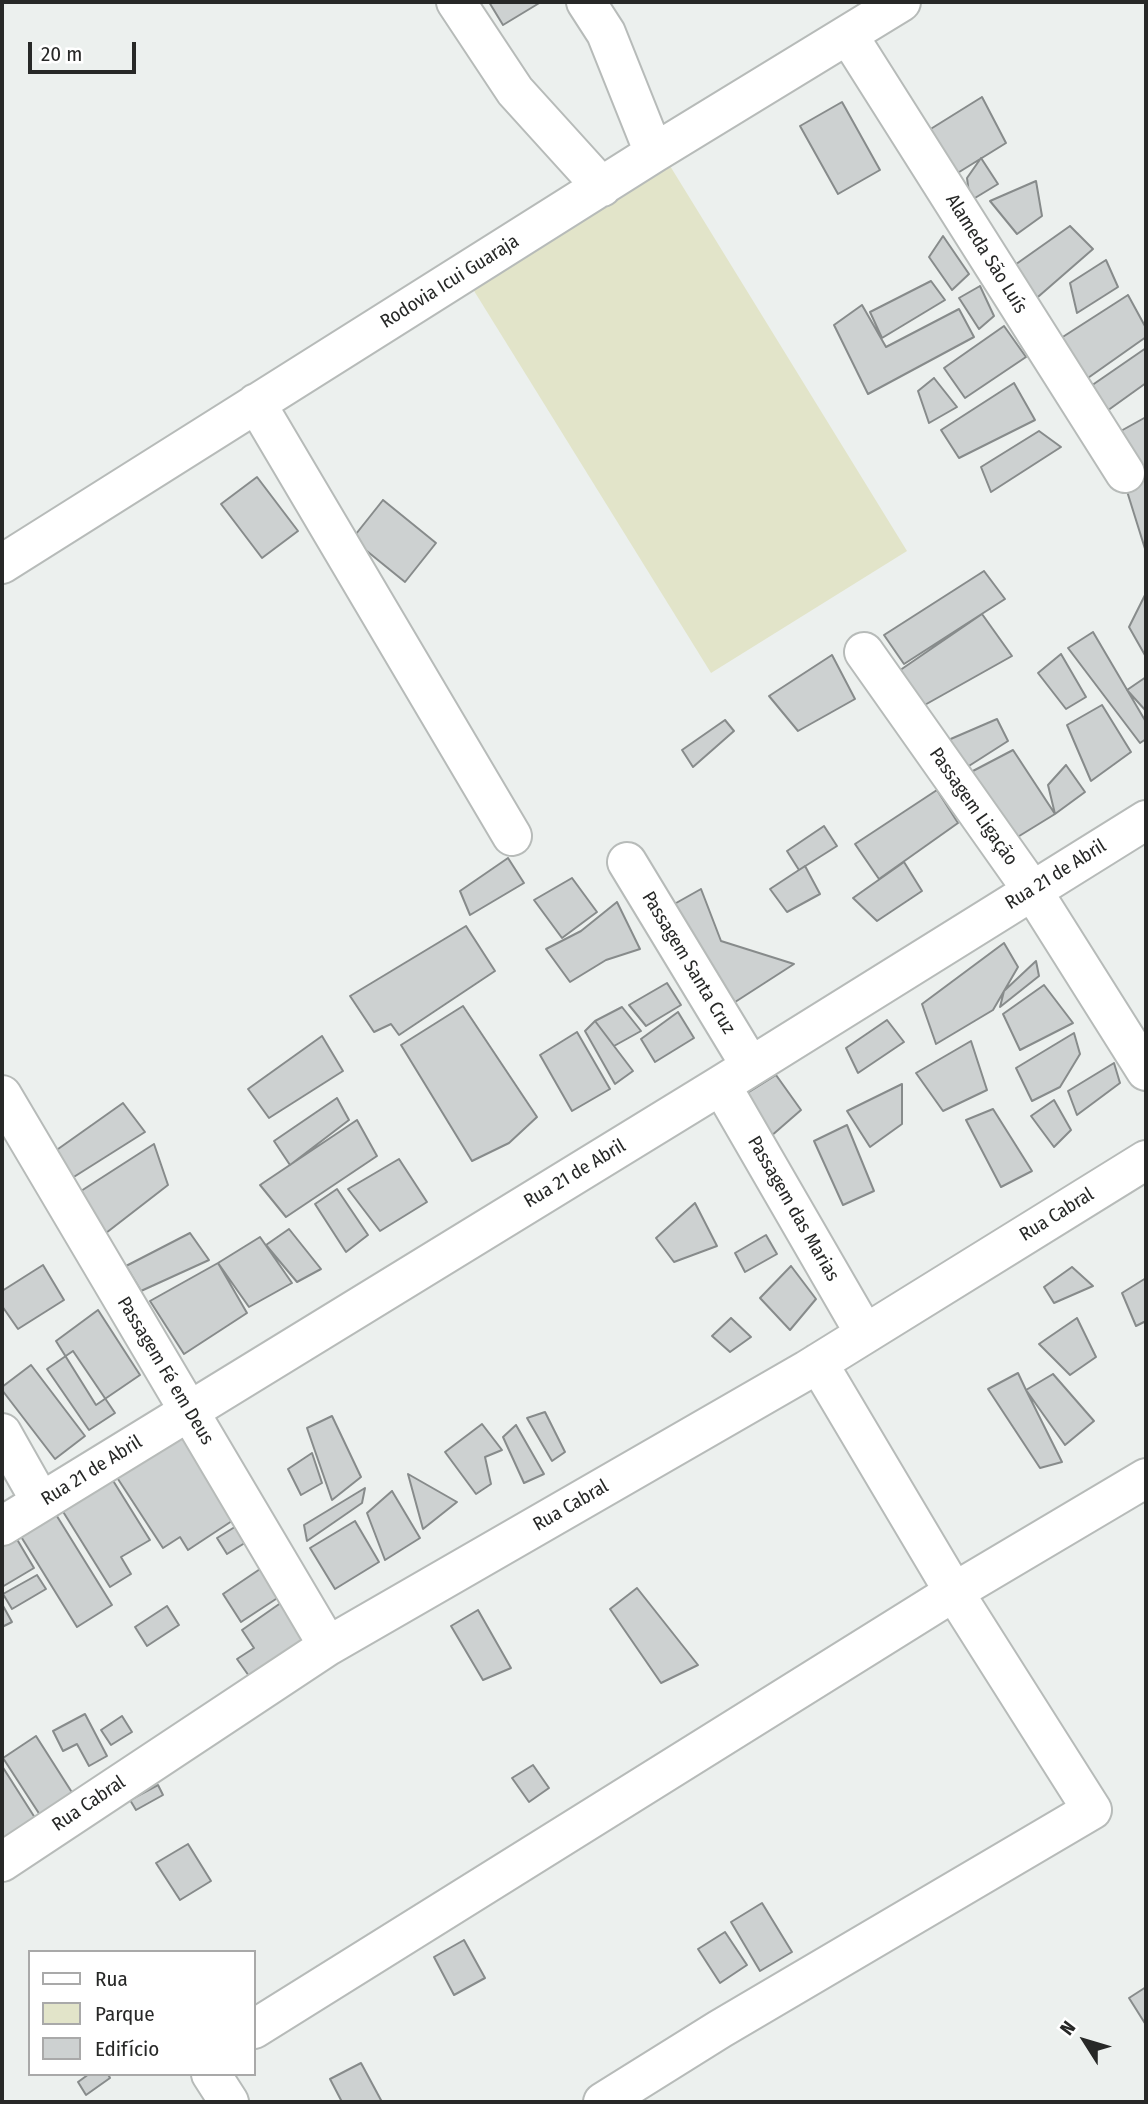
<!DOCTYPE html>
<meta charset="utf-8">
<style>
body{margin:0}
#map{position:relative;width:1148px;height:2104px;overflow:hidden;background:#ecf0ee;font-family:"Fira Sans Condensed",sans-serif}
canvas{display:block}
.frame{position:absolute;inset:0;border:4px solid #272827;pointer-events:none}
.legend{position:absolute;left:28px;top:1950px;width:228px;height:126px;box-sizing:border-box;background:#fff;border:2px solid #a9a9a9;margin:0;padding:9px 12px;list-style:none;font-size:21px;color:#272827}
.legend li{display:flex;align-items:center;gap:14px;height:35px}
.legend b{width:35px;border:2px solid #a9a9a9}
.north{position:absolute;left:1050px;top:2006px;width:70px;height:70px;-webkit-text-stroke:5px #fff;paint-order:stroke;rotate:307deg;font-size:19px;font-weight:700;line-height:28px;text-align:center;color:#272827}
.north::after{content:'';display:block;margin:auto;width:24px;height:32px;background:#272827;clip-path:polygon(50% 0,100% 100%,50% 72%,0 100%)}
.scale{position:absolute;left:28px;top:42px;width:108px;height:32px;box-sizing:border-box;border:4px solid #272827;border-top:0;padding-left:9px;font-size:21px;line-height:24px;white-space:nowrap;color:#272827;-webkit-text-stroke:5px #fff;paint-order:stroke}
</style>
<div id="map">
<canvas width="1148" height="2104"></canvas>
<div class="frame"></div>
<ul class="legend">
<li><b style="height:9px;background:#fff"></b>Rua</li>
<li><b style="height:19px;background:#e2e4c9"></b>Parque</li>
<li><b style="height:19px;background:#cdd1d1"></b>Edifício</li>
</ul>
<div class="north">N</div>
<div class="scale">20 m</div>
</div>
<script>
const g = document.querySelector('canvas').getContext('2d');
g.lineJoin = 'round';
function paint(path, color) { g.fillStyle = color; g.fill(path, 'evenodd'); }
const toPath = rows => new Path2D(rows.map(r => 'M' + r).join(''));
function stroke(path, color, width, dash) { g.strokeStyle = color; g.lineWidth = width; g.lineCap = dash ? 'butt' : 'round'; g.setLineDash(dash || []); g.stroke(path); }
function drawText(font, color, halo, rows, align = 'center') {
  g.font = font + ' "Fira Sans Condensed",sans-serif'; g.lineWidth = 5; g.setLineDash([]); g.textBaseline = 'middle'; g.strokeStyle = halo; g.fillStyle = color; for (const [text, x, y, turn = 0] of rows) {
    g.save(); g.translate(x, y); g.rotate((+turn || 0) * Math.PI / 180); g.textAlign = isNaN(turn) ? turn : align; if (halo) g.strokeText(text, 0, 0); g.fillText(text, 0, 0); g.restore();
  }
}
paint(toPath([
 [667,161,907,551,711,673,471,286]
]), '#e2e4c9');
const building = toPath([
 [489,2,541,2,503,25,489,2],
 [982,97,1006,143,956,174,929,130,982,97],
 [842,102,880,170,838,194,800,126,842,102],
 [981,158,998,184,970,201,967,178,981,158],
 [1036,181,1042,216,1017,234,990,201,1036,181],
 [1070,226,1093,249,1031,303,1012,267,1070,226],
 [943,236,969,274,952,290,929,257,943,236],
 [1106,260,1118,287,1077,313,1070,283,1106,260],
 [931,281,945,300,882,338,870,312,931,281],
 [980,286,994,316,979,329,959,298,980,286],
 [1128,295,1146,328,1146,337,1078,385,1058,340,1128,295],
 [862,305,886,347,959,309,974,337,868,394,834,325,862,305],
 [1004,326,1026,357,965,398,944,368,1004,326],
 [1146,348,1146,383,1100,416,1088,388,1146,348],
 [934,378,957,407,929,423,918,391,934,378],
 [1014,383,1035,420,959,458,941,430,1014,383],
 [1146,417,1146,468,1144,470,1119,432,1146,417],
 [1039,431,1061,447,991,492,981,467,1039,431],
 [257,477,298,531,262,558,221,504,257,477],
 [1146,477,1146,552,1126,488,1146,477],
 [383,500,436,543,405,582,352,539,383,500],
 [984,571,1005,599,904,664,884,635,984,571],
 [1146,593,1146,657,1129,627,1146,593],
 [982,614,1012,656,914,711,893,675,982,614],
 [1093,632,1146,722,1146,739,1140,743,1068,648,1093,632],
 [1061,654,1086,697,1066,709,1038,673,1061,654],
 [832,655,855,699,798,731,769,696,832,655],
 [1146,677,1146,711,1127,690,1146,677],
 [1102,705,1131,752,1091,781,1067,725,1102,705],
 [997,719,1008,741,961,771,946,741,997,719],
 [725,720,734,731,693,767,682,750,725,720],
 [1013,750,1055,814,1016,838,971,772,1013,750],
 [1066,765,1085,792,1055,814,1048,785,1066,765],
 [937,790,958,823,879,879,855,844,937,790],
 [824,826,837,846,799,870,787,851,824,826],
 [508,858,524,883,470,915,460,891,508,858],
 [904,862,922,891,877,921,853,898,904,862],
 [805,866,820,894,787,912,770,889,805,866],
 [572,878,597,912,562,938,534,900,572,878],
 [701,889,721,941,794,964,732,1004,669,907,701,889],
 [617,902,640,949,606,960,570,982,546,949,581,931,617,902],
 [466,926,495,971,399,1035,391,1024,374,1032,350,996,466,926],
 [1004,943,1018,967,993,1010,936,1044,922,1004,1004,943],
 [1036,961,1039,976,1000,1007,1004,991,1036,961],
 [667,983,681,1005,646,1026,629,1005,667,983],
 [1044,985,1073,1023,1020,1050,1003,1014,1044,985],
 [463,1006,537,1117,509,1143,472,1161,401,1045,463,1006],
 [622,1007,641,1031,614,1046,595,1021,622,1007],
 [678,1012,694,1038,655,1062,641,1039,678,1012],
 [887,1020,904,1042,858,1073,846,1048,887,1020],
 [595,1021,633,1071,615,1084,585,1031,595,1021],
 [577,1032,610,1089,572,1111,540,1055,577,1032],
 [1074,1033,1080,1054,1060,1087,1032,1101,1016,1068,1074,1033],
 [322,1036,343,1071,269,1118,248,1089,322,1036],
 [971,1041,987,1090,943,1111,916,1073,971,1041],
 [1114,1063,1120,1083,1077,1115,1068,1091,1114,1063],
 [776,1075,801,1110,770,1137,741,1097,776,1075],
 [902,1084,902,1124,870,1147,847,1111,902,1084],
 [337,1098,349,1120,290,1165,274,1141,337,1098],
 [1054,1100,1071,1130,1054,1147,1031,1116,1054,1100],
 [123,1103,145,1132,69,1180,51,1154,123,1103],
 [993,1109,1032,1171,1001,1187,966,1120,993,1109],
 [357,1120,377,1156,286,1217,260,1185,357,1120],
 [847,1125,874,1191,843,1205,814,1141,847,1125],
 [154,1144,168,1185,106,1233,81,1191,154,1144],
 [399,1159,427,1202,380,1231,348,1189,399,1159],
 [337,1189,368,1235,346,1252,315,1204,337,1189],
 [695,1203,717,1246,674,1262,656,1238,695,1203],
 [289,1229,321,1269,297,1282,266,1245,289,1229],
 [190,1233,209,1260,141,1291,126,1266,190,1233],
 [766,1235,777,1254,745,1272,735,1253,766,1235],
 [260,1237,292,1283,249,1307,218,1263,260,1237],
 [218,1263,247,1313,184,1354,150,1301,218,1263],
 [43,1265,64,1300,18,1329,2,1306,2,1291,43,1265],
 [791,1266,816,1299,790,1330,760,1298,791,1266],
 [1072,1267,1093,1286,1054,1303,1044,1287,1072,1267],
 [1146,1278,1146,1321,1136,1326,1122,1293,1146,1278],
 [98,1310,140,1375,96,1405,56,1341,98,1310],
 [731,1318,751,1337,730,1352,712,1336,731,1318],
 [1077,1318,1096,1357,1070,1375,1039,1344,1077,1318],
 [73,1351,115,1413,89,1430,47,1369,73,1351],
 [31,1365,85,1436,55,1459,2,1390,2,1387,31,1365],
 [1018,1373,1026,1390,1062,1462,1040,1468,988,1389,1018,1373],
 [1053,1374,1094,1421,1065,1445,1026,1390,1053,1374],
 [545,1412,565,1452,552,1461,527,1418,545,1412],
 [332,1416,361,1477,332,1500,307,1428,332,1416],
 [482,1424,502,1450,485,1457,491,1484,476,1494,445,1452,482,1424],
 [516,1425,544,1474,524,1483,503,1437,516,1425],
 [186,1430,241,1515,188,1550,180,1537,163,1548,116,1476,186,1430],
 [312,1453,322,1483,301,1495,288,1469,312,1453],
 [408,1474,457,1502,423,1529,408,1474],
 [112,1479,150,1540,121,1557,131,1574,110,1587,62,1510,112,1479],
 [365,1488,362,1503,307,1541,304,1525,365,1488],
 [392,1491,420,1538,385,1560,367,1513,392,1491],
 [55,1513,112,1605,77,1627,20,1535,55,1513],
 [355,1521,379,1562,335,1589,310,1548,355,1521],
 [238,1525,248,1541,227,1554,217,1538,238,1525],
 [15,1536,34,1568,2,1587,2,1544,15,1536],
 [266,1565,285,1593,241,1622,223,1594,266,1565],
 [37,1575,46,1589,12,1609,3,1594,37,1575],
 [637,1588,698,1665,661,1683,610,1609,637,1588],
 [285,1600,309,1636,249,1676,237,1659,254,1648,242,1630,285,1600],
 [2,1604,12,1622,2,1627,2,1604],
 [167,1606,179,1625,147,1646,135,1627,167,1606],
 [478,1610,511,1668,483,1680,451,1626,478,1610],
 [85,1714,107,1756,89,1766,77,1744,63,1751,53,1731,85,1714],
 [122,1716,132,1732,111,1745,101,1730,122,1716],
 [36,1736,73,1794,40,1815,3,1758,36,1736],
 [533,1765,549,1788,529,1802,512,1778,533,1765],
 [2,1766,37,1821,2,1843,2,1766],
 [158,1785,163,1795,136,1810,130,1800,158,1785],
 [188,1844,211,1881,180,1900,156,1863,188,1844],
 [762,1903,792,1952,760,1971,731,1922,762,1903],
 [725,1932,747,1965,720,1983,698,1949,725,1932],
 [464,1940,485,1978,454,1995,434,1957,464,1940],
 [1146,1987,1146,2025,1129,1998,1146,1987],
 [361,2063,382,2102,342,2102,330,2079,361,2063],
 [89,2074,108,2074,110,2078,86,2095,78,2082,89,2074]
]);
paint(building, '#cdd1d1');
stroke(building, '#878b8b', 2);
const minor = toPath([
 [456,2,515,91,602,187],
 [586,2,606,33,654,153],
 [848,35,1125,473],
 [256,403,512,836],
 [2,564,654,153,901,2],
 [864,652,1032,890,1146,1071],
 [627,862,750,1065],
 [721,1085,865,1334],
 [2,1095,328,1646],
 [2,1433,41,1502],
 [2,1526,721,1085,1146,820],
 [2,1862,328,1646,807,1370,1146,1160],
 [254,2029,954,1592,1146,1478],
 [211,2074,229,2102],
 [603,2102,720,2029,1092,1810,954,1592,818,1363]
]);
stroke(minor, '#b7bbb9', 42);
stroke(minor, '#fff', 38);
drawText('19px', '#272827', '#fff', [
 ["Alameda São Luís",986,254,58],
 ["Rodovia Icui Guaraja",450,282,-32],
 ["Passagem Ligação",973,807,55],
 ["Rua 21 de Abril",1056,875,-32],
 ["Passagem Santa Cruz",688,963,59],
 ["Rua 21 de Abril",575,1174,-31],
 ["Passagem das Marias",793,1209,60],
 ["Rua Cabral",1057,1215,-32],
 ["Passagem Fé em Deus",165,1371,59],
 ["Rua 21 de Abril",92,1471,-32],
 ["Rua Cabral",571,1506,-30],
 ["Rua Cabral",89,1804,-34]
]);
</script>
